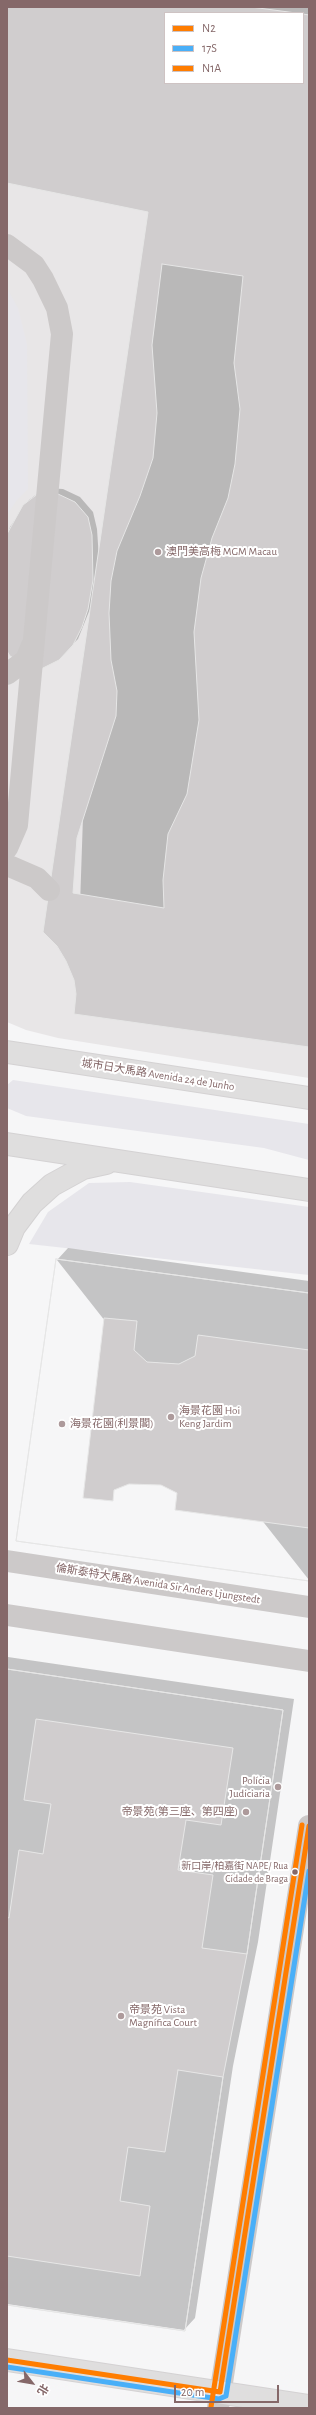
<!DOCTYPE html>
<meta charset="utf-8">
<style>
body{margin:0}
#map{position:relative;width:316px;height:2415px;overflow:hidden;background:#f6f6f7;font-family:"Alegreya Sans","Noto Sans SC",sans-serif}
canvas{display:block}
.frame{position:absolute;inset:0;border:8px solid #856869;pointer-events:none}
.legend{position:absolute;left:164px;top:12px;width:140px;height:72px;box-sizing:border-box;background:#fff;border:1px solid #cec3c3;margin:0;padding:5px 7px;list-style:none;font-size:12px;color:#856869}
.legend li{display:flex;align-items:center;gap:8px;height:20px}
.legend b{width:20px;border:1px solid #cec3c3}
.north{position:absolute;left:12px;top:2363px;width:40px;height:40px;-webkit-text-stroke:3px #fff;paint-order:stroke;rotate:121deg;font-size:11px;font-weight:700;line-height:16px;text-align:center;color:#856869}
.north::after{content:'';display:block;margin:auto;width:14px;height:18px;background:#856869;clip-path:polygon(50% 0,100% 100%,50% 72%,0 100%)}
.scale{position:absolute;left:174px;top:2385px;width:105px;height:18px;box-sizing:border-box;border:2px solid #856869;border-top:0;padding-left:5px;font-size:12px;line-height:14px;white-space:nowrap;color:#856869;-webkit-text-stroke:3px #fff;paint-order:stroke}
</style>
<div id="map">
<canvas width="316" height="2415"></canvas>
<div class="frame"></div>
<ul class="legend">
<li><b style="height:5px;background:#ff7d00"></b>N2</li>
<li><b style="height:5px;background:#49aff8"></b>17S</li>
<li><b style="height:5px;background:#ff7d00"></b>N1A</li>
</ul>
<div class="north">北</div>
<div class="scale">20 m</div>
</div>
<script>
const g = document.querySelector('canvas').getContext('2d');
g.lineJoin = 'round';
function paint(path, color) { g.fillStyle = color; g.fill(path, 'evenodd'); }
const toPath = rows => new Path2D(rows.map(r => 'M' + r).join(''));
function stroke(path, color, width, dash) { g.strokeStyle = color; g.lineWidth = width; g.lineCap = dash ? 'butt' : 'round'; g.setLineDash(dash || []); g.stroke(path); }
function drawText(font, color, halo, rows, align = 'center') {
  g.font = font + ' "Alegreya Sans","Noto Sans SC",sans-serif'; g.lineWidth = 4; g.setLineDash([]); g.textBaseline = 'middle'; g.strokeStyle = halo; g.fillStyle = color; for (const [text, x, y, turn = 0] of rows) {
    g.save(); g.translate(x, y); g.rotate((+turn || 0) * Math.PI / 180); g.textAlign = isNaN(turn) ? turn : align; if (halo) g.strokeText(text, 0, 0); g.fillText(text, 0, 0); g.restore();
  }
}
paint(toPath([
 [7,7,309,7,309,1078,58,1038,26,1030,7,1022],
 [165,13,303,13,303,83,165,83]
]), '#e8e6e7');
paint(toPath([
 [7,288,18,308,27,344,28,489,17,500,7,515],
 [13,1080,309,1124,309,1160,264,1148,26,1116,7,1108,7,1085],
 [130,1182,309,1207,309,1275,29,1244,48,1212,89,1183]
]), '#e7e6eb');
paint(toPath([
 [7,7,309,7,309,1046,77,994,90,609,78,639,58,659,7,649,7,539,10,527,29,500,45,488,63,489,80,497,93,512,97,529,99,559,150,211,7,182],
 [165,13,303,13,303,83,165,83],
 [68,1248,309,1281,309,1580,57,1260],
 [8,1657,294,1699,258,1942,233,2066,195,2318,184,2330,7,2304]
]), '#0003');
const building = toPath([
 [7,7,251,7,296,13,165,13,165,83,303,83,303,14,309,15,309,1047,74,1014,76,994,74,980,66,961,57,946,43,932,148,212,7,183,7,7],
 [162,264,243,276,234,363,240,409,235,464,228,498,212,538,201,578,194,632,199,720,187,794,168,834,163,880,164,908,73,893,77,838,116,716,117,691,111,660,109,613,111,581,117,551,140,496,153,458,157,413,152,345,162,264],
 [39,493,58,494,75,502,88,517,92,535,93,580,88,609,82,627,73,645,59,660,41,669,25,665,10,656,7,651,7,534,23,505,39,493],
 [56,1259,309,1293,309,1350,198,1335,195,1356,179,1364,147,1362,134,1350,137,1321,104,1318,83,1498,113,1501,114,1490,129,1484,161,1485,177,1493,175,1510,309,1528,309,1581,16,1541,56,1259],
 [56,1259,309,1293,309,1581,16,1541,56,1259],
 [7,1669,283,1710,247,1954,223,2077,185,2331,7,2305,7,1669],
 [7,1669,283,1710,247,1954,202,1948,213,1875,178,1870,186,1820,221,1825,233,1748,36,1719,24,1800,51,1804,43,1854,19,1850,9,1918,7,1917,7,1669],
 [178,2070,223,2077,185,2331,7,2305,7,2256,140,2276,150,2206,120,2201,128,2147,165,2152,178,2070]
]);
paint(building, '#d0cdce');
stroke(building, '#e6e6e6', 1);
const major = toPath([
 [7,1052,309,1098],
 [7,1144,309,1190],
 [7,1244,14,1227,32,1203,52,1185,83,1168,106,1163],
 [7,2360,309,2406]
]);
stroke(major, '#d4d2d3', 24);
stroke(toPath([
 [7,245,34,265,43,279,57,308,62,334,17,825,7,848],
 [7,674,26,660,32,645],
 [7,865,37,878,49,890],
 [7,1561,309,1607],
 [7,1615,309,1661],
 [218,2408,309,1826]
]), '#ccc9c9', 22);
stroke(major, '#dfdede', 22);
stroke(toPath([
 [7,2360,220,2392,309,1826]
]), '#ff7d00', 5);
stroke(toPath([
 [7,2367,219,2399,226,2396,309,1871]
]), '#49aff8', 5);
stroke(toPath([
 [211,2407,302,1825]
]), '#ff7d00', 5);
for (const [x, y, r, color] of [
 [158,552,4,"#ad9a9b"],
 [171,1417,4,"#ad9a9b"],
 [62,1424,4,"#ad9a9b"],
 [278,1787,4,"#ad9a9b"],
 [246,1812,4,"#ad9a9b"],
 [295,1872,3.5,"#856869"],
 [121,2016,4,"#ad9a9b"]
]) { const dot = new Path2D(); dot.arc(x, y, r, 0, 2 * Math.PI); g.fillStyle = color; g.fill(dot); stroke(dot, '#fff', 1.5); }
drawText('10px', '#856869', '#fff', [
 ["新口岸/柏嘉街 NAPE/ Rua",288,1866],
 ["Cidade de Braga",288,1879]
], 'right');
drawText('11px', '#856869', '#fff', [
 ["澳門美高梅 MGM Macau",166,552],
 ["海景花園 Hoi",179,1411],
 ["Keng Jardim",179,1424],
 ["海景花園(利景閣)",70,1424],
 ["Polícia",270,1781,"right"],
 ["Judiciaria",270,1794,"right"],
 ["帝景苑(第三座、第四座)",238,1812,"right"],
 ["帝景苑 Vista",129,2010],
 ["Magnífica Court",129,2023]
], 'left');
drawText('11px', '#856869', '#fff', [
 ["城市日大馬路 Avenida 24 de Junho",158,1075,9],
 ["倫斯泰特大馬路 Avenida Sir Anders Ljungstedt",158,1584,9]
]);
</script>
